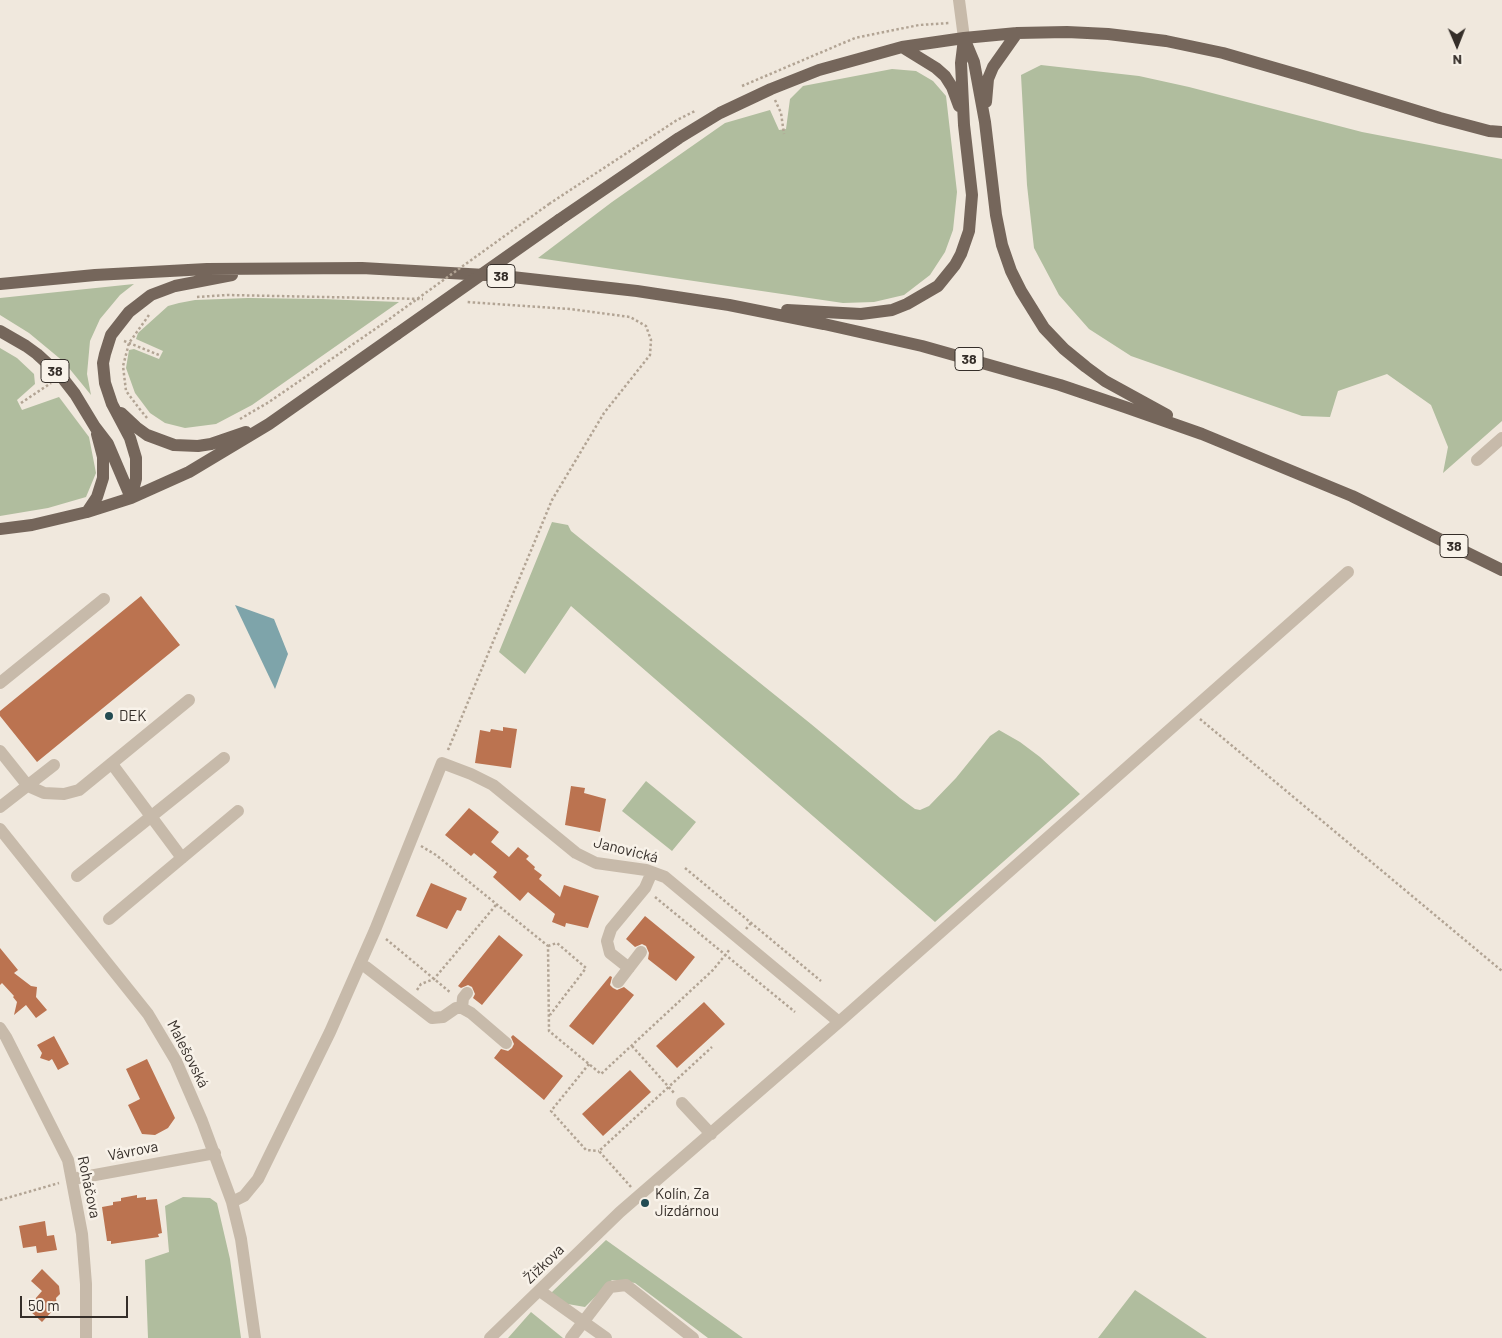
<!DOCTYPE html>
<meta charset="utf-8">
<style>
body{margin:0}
#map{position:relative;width:1502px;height:1338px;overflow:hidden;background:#f0e8dd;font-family:Barlow,sans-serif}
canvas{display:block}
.north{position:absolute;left:1432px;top:20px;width:50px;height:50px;-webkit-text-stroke:4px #f8f2e9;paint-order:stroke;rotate:179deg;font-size:14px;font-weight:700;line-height:20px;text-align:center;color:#352e29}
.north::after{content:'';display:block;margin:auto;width:18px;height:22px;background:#352e29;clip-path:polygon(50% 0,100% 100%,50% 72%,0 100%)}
.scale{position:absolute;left:20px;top:1296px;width:108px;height:22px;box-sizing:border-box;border:2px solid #352e29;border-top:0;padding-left:6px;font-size:15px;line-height:18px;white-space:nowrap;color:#352e29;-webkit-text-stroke:4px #f8f2e9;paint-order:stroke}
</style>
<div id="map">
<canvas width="1502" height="1338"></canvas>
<div class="north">N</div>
<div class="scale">50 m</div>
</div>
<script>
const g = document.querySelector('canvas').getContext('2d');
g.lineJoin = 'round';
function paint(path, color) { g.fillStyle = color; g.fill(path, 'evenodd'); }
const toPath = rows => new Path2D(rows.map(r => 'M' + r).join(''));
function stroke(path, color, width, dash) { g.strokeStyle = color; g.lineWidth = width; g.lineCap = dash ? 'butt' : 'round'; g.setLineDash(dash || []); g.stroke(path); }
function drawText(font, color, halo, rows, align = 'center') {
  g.font = font + ' Barlow,sans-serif'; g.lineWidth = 5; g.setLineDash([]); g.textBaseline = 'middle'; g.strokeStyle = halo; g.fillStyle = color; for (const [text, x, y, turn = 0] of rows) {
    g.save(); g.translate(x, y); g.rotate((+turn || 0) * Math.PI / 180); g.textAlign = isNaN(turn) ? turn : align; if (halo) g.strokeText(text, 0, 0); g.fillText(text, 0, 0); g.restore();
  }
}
paint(toPath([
 [1041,65,1139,76,1189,87,1362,132,1502,159,1502,421,1443,473,1448,447,1431,405,1387,374,1338,391,1330,417,1302,416,1131,356,1089,329,1059,295,1034,248,1027,185,1021,75],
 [892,69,916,71,933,81,946,96,957,192,953,230,945,252,930,275,904,295,874,302,843,303,538,258,612,202,725,123,770,110,779,130,786,129,790,99,803,86],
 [134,284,120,295,100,319,90,341,87,374,91,395,64,362,29,333,0,315,0,298],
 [248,298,322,299,399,302,252,405,216,424,185,428,165,423,150,413,135,393,126,368,129,350,134,349,159,359,163,351,136,339,138,333,168,306,179,303,195,300],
 [0,348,17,358,34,374,35,384,17,400,22,410,59,397,89,437,96,473,86,497,48,508,0,516],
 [552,522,568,525,571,531,811,724,900,798,915,809,920,810,929,806,956,778,990,736,999,730,1020,742,1040,757,1080,794,935,922,571,606,525,674,499,652],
 [646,781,696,822,672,851,622,811],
 [183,1197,210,1198,217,1203,230,1259,241,1338,148,1338,145,1260,169,1252,165,1206],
 [606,1240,743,1338,708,1338,635,1283,612,1280,585,1307,562,1303,551,1293],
 [1135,1290,1207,1338,1098,1338],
 [531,1312,563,1338,508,1338]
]), '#b0bd9e');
paint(toPath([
 [235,605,274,619,288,654,275,689]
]), '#7ea4aa');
paint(toPath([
 [141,596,180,645,37,762,0,716,0,711],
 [503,727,517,729,511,768,475,763,480,730,490,732,491,729,503,731],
 [571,786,585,788,584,793,606,799,600,832,565,825],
 [469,808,499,832,491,842,509,857,518,847,529,856,526,859,535,867,534,869,542,875,539,879,560,897,564,885,599,896,588,928,566,923,565,927,552,922,555,914,528,892,520,901,493,877,497,872,474,853,471,856,445,835],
 [431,883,467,898,461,911,457,910,447,929,416,916],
 [645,916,695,957,676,981,648,959,649,953,646,946,642,944,635,947,626,939],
 [499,935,523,955,482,1005,473,998,475,994,472,987,468,985,461,988,458,986],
 [0,948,18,970,14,973,31,986,37,987,36,997,47,1010,36,1018,26,1005,14,1015,17,1002,13,997,14,996,2,983,0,985],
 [610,976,612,977,610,985,613,988,617,990,624,987,634,995,593,1045,569,1026],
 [704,1002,725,1024,677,1068,656,1046],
 [513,1035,563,1076,544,1100,494,1058,501,1049,508,1051,512,1048,514,1044,511,1037],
 [54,1036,69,1064,58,1070,52,1059,49,1061,40,1058,42,1053,37,1045],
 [147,1059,175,1118,168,1128,155,1135,142,1134,128,1105,140,1099,126,1069],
 [630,1070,651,1092,603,1136,582,1114],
 [137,1195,137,1198,146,1197,146,1200,157,1199,162,1233,158,1234,159,1237,111,1244,111,1241,107,1241,102,1207,113,1205,113,1202,121,1201,121,1198],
 [45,1221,47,1236,54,1235,57,1250,37,1253,36,1246,23,1248,19,1226],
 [42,1269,59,1286,60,1294,56,1298,57,1306,42,1322,30,1311,35,1305,35,1299,42,1291,31,1281]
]), '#bb7350');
stroke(toPath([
 [742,86,855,38,919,25,950,23],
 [775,100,781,113,784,134],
 [549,204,677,120,695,111],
 [197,297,227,295,423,299],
 [124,341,159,355],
 [21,403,51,383],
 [147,418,138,407,126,391,123,366,129,343,149,315],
 [240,419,269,402,381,325],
 [1200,719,1502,971],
 [448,750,552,500,604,413,650,355,651,340,646,326,630,317,570,309,466,302],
 [421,846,436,855,548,946,549,1031,601,1074,713,970,730,949],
 [685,868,821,981],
 [655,897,795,1012],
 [746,929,751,923],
 [386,939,451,993],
 [548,946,557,943,586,968,550,1015],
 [417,990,421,984,434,979,496,905],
 [632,1046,675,1094],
 [589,1064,551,1111,586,1150,599,1151],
 [631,1187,599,1151,712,1047],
 [0,1200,59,1183]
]), '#b2a494', 2.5, [2.5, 2.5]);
stroke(toPath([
 [959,0,964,38],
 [1477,460,1502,438],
 [0,683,104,599],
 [0,751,28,786,44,793,64,794,79,790,189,700],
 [112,764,182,858],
 [0,807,54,765],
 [0,829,148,1014,176,1061,202,1121,232,1202,241,1239,255,1338],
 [77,876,224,758],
 [109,919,238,811],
 [360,964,366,967,432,1018,443,1017,456,1008,462,1008,471,1013,506,1043],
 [629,968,610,953,607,941,611,929,645,888,652,872],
 [618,982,641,952],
 [462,1008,463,998,467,993],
 [0,1028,6,1037,68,1160,82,1234,86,1284,86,1338],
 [682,1103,711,1134],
 [73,1179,215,1153],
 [232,1202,244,1196,258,1179,330,1032,375,930,442,763,471,774,493,785,576,853,596,863,646,870,665,877,839,1022],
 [540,1291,606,1338],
 [490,1338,620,1212,839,1022,1348,572],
 [571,1338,610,1287,626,1285,693,1338]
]), '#c7baaa', 12);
stroke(toPath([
 [964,38,974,62,985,122,996,215,1002,245,1011,271,1021,291,1044,328,1064,349,1086,367,1105,381,1167,415],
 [902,47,936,68,945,76,952,87,959,106],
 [986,102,988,79,993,67,1017,33],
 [559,220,679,138,720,113,771,89,819,70,902,47,964,38,1017,33,1067,32,1108,34,1166,41,1223,53,1306,77,1440,118,1489,131,1502,132],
 [0,284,95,275,207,269,362,268,503,276,637,291,729,305,824,324,922,346,1060,385,1125,407,1202,434,1352,496,1502,570],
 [787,310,861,314,892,310,907,304,938,286,955,265,961,254,969,231,972,195,964,125,961,63,964,39],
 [0,331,26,346,37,354,61,376,75,394,95,427,108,444,131,498],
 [121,413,136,427,147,435,174,445,198,446,211,444,246,432],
 [131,498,136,479,136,458,130,438,112,404,105,383,103,363,105,354,111,335,129,312,151,295,175,286,232,275],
 [87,512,97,497,103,478,103,457,97,434],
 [0,529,32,525,87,512,131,498,189,472,269,424,397,334]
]), '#75665b', 12);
stroke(toPath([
 [381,325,549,204]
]), '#b2a494', 2.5, [2.5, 2.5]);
stroke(toPath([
 [397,334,559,220]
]), '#75665b', 12);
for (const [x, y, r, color] of [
 [109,716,5,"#224b52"],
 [645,1203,5,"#224b52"]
]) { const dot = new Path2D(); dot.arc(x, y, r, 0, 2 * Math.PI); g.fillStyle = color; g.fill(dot); stroke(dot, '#f8f2e9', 2); }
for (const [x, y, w] of [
 [501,276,28],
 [969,359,28],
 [55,371,28],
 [1454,546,28]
]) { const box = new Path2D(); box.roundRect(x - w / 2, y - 11.5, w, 23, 4); g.fillStyle = '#f8f2e9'; g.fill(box); stroke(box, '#352e29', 1); }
drawText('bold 14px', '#352e29', null, [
 ["38",501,276],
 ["38",969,359],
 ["38",55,371],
 ["38",1454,546]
]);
drawText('15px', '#352e29', '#f8f2e9', [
 ["DEK",119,716],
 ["Kolín, Za",655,1194],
 ["Jízdárnou",655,1211]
], 'left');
drawText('15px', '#352e29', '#f8f2e9', [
 ["Janovická",626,850,14],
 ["Malešovská",188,1054,63],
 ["Vávrova",133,1151,-11],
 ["Roháčova",89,1187,78],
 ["Žižkova",544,1264,-44]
]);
</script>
